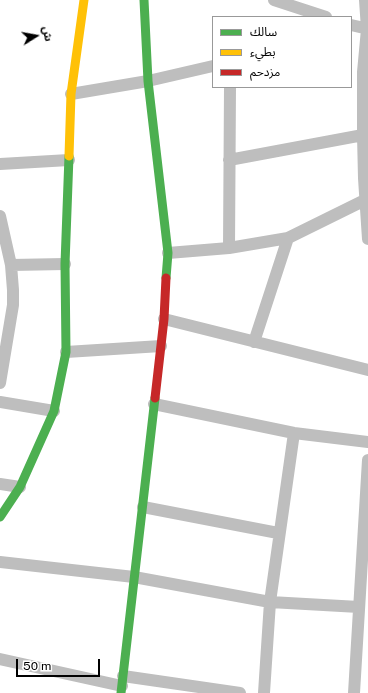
<!DOCTYPE html>
<meta charset="utf-8">
<style>
body{margin:0}
#map{position:relative;width:368px;height:693px;overflow:hidden;background:#fff;font-family:"Public Sans","Noto Sans Arabic",sans-serif}
canvas{display:block}
.legend{position:absolute;left:212px;top:16px;width:140px;height:72px;box-sizing:border-box;background:#fff;border:1px solid #999;margin:0;padding:5px 7px;list-style:none;font-size:12px;color:#000}
.legend li{display:flex;align-items:center;gap:8px;height:20px}
.legend b{width:20px;border:1px solid #999}
.north{position:absolute;left:16px;top:16px;width:40px;height:40px;-webkit-text-stroke:3px #fff;paint-order:stroke;rotate:79deg;font-size:11px;font-weight:700;line-height:16px;text-align:center;color:#000}
.north::after{content:'';display:block;margin:auto;width:14px;height:18px;background:#000;clip-path:polygon(50% 0,100% 100%,50% 72%,0 100%)}
.scale{position:absolute;left:16px;top:659px;width:84px;height:18px;box-sizing:border-box;border:2px solid #000;border-top:0;padding-left:5px;font-size:12px;line-height:14px;white-space:nowrap;color:#000;-webkit-text-stroke:3px #fff;paint-order:stroke}
</style>
<div id="map">
<canvas width="368" height="693"></canvas>
<ul class="legend">
<li><b style="height:5px;background:#4caf50"></b>سالك</li>
<li><b style="height:5px;background:#ffc107"></b>بطيء</li>
<li><b style="height:5px;background:#c62828"></b>مزدحم</li>
</ul>
<div class="north">ش</div>
<div class="scale">50 m</div>
</div>
<script>
const g = document.querySelector('canvas').getContext('2d');
g.lineJoin = 'round';
const toPath = rows => new Path2D(rows.map(r => 'M' + r).join(''));
function stroke(path, color, width, dash) { g.strokeStyle = color; g.lineWidth = width; g.lineCap = dash ? 'butt' : 'round'; g.setLineDash(dash || []); g.stroke(path); }
stroke(toPath([
 [274,0,326,17],
 [365,0,367,29,363,72,363,135,364,178,368,239],
 [351,25,368,29],
 [71,94,148,81,213,66],
 [229,160,363,135],
 [0,164,69,160],
 [0,216,11,265,13,290,13,305,0,383],
 [229,248,230,87],
 [168,253,229,248,288,238,365,200],
 [11,265,65,264],
 [164,319,368,370],
 [254,342,288,238],
 [66,352,161,346],
 [0,402,54,411],
 [154,404,294,433,368,442],
 [0,484,20,487],
 [143,507,278,533],
 [0,562,134,577,270,602,359,607],
 [0,659,122,686],
 [123,676,240,693],
 [264,693,270,602,294,433],
 [354,693,368,460]
]), '#bebebe', 12);
stroke(toPath([
 [144,0,148,81,168,253,166,278],
 [0,517,20,487,54,411,66,352,65,264,69,156],
 [121,693,155,398]
]), '#4caf50', 9);
stroke(toPath([
 [69,156,71,94,84,0]
]), '#ffc107', 9);
stroke(toPath([
 [155,398,164,319,166,278]
]), '#c62828', 9);
</script>
